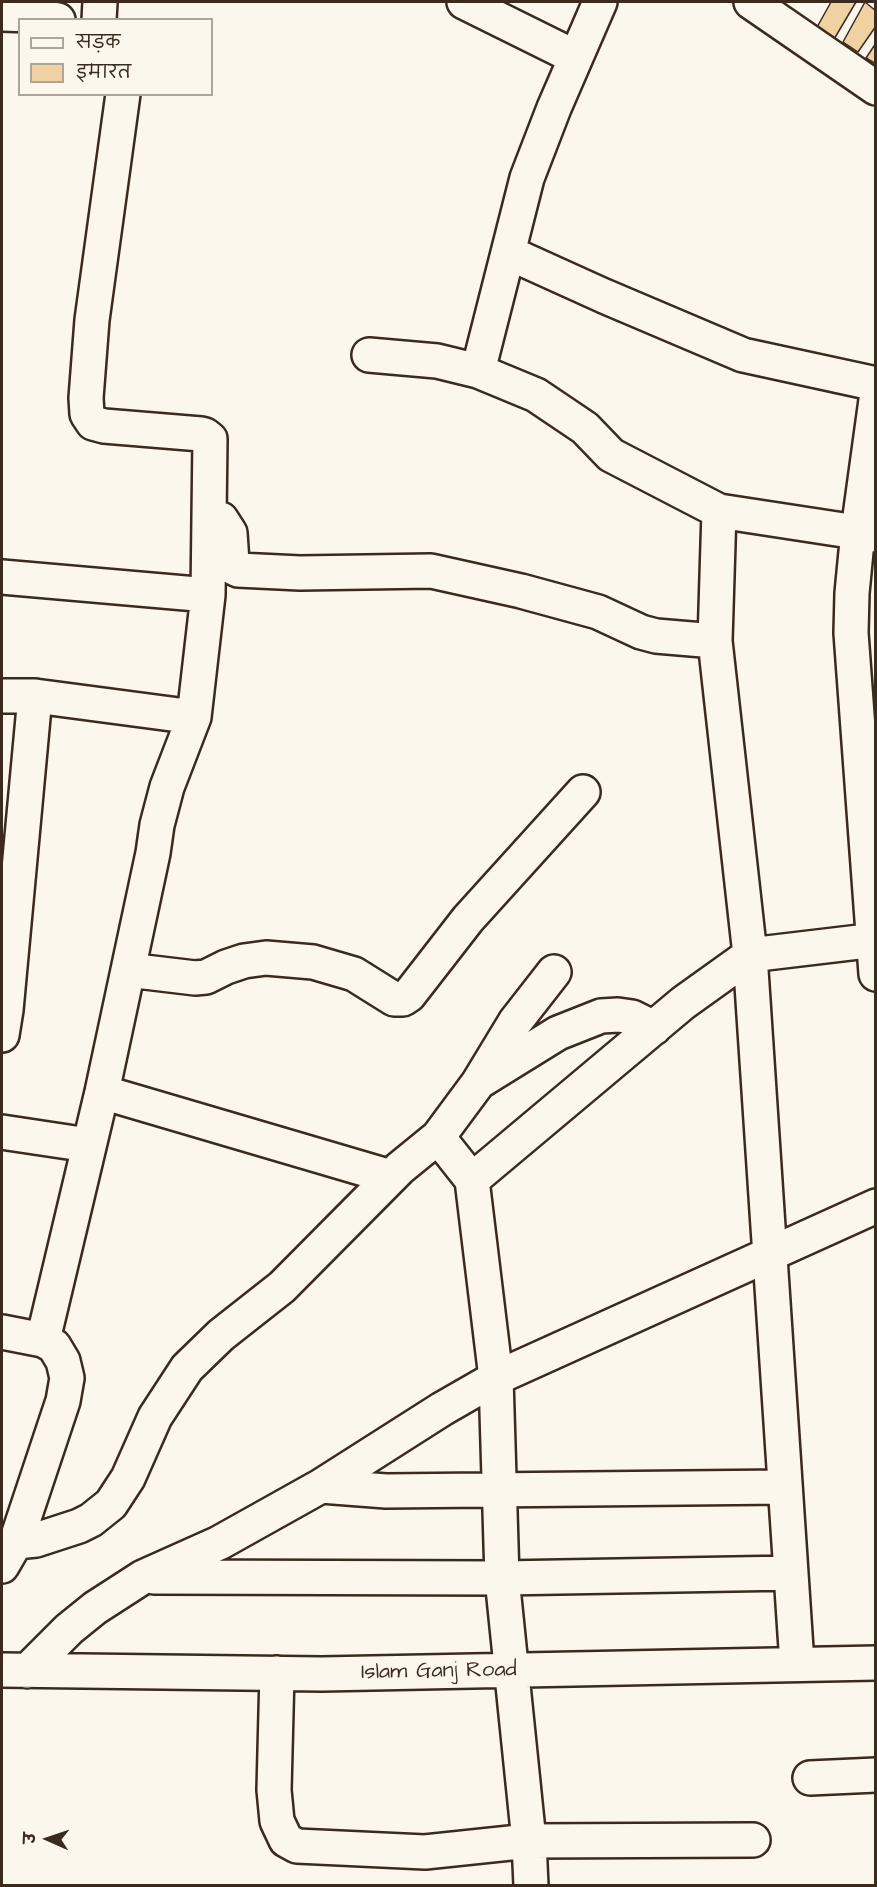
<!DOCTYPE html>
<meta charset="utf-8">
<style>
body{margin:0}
#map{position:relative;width:877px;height:1887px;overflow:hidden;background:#fbf7ec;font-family:"Architects Daughter","Playpen Sans Deva",sans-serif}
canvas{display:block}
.frame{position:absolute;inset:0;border:3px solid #3b2a1e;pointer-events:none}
.legend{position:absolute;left:18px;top:18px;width:195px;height:78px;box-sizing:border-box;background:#fbf7ec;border:2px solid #aea59a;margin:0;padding:8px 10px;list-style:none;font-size:18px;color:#3b2a1e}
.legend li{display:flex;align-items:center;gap:12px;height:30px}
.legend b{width:30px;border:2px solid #aea59a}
.north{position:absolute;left:18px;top:1809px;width:60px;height:60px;-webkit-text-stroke:4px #fbf7ec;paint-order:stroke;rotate:273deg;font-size:16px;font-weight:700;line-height:24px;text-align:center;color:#3b2a1e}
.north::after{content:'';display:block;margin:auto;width:21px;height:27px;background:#3b2a1e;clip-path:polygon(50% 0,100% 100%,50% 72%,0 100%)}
</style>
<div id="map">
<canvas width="877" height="1887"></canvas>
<div class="frame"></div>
<ul class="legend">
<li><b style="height:8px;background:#fbf7ec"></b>सड़क</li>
<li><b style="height:16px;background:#f0d1a2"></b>इमारत</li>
</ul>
<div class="north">उ</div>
</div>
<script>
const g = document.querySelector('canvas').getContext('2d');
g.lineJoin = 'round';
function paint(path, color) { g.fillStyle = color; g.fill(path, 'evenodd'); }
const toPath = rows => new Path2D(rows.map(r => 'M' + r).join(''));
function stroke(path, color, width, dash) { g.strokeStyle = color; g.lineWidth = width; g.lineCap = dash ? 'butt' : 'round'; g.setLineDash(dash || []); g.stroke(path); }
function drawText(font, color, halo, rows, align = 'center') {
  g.font = font + ' "Architects Daughter",sans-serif'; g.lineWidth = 4.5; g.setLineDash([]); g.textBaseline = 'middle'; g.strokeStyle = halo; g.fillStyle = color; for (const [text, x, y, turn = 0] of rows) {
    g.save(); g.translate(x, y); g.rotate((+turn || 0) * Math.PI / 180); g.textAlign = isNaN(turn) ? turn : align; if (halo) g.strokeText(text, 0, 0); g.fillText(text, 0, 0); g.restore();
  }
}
const building = toPath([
 [831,2,856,2,830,46,816,29,831,2],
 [865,2,876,11,876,26,858,52,843,42,865,2],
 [876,43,876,64,866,58,876,43]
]);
paint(building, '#f0d1a2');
stroke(building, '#3b2a1e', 1.5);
const minor = toPath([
 [464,2,575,57],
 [751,2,876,88],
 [2,14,31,15,58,20],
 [99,20,100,2],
 [509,253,604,296,743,355,876,384],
 [369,355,437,361,478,371,536,395,585,428,611,455,719,511,715,641,750,955,797,1664],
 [478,371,527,178,554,108,600,2],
 [876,400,858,531,852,593,851,633,876,974],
 [719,511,876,535],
 [221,519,230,533,232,562,234,568,238,570,300,573,431,571,521,591,598,612,641,632,656,636,715,641],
 [2,577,208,595],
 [2,696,35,696,6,1010,2,1035],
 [35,696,194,717],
 [128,970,195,978,206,977,226,967,244,961,266,958,313,962,354,974,394,999,403,999,409,995,468,919,583,792],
 [482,1080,558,1033,601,1016,618,1015,632,1017,654,1028],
 [102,1092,391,1177],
 [2,1132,88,1145],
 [438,1137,478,1083,515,1022,554,972],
 [472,1180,683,1003,750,955,876,940],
 [2,1332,43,1340,54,1346,63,1361,67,1378,63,1401,16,1542,2,1566],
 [43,1340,102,1092,153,853,157,825,167,787,194,717,208,595,210,439,205,435,201,434,104,426,93,423,87,414,86,398,92,320,123,94],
 [321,1486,386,1491,784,1487],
 [16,1542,36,1540,79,1526,91,1520,111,1504,128,1478,155,1417,187,1368,221,1335,282,1287,400,1168,438,1137,472,1180,496,1378,502,1578,529,1841,531,1886],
 [154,1577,502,1578,791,1573],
 [2,1670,322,1674,876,1663],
 [27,1671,69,1629,95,1608,143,1577,219,1543,321,1486,442,1409,496,1378,876,1206],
 [277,1673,274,1790,277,1821,286,1840,297,1846,425,1852,529,1841,753,1840],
 [810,1778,876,1775]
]);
stroke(minor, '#3b2a1e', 38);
stroke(minor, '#fbf7ec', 33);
drawText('22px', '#3b2a1e', '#fbf7ec', [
 ["Islam Ganj Road",439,1672,-1]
]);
</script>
